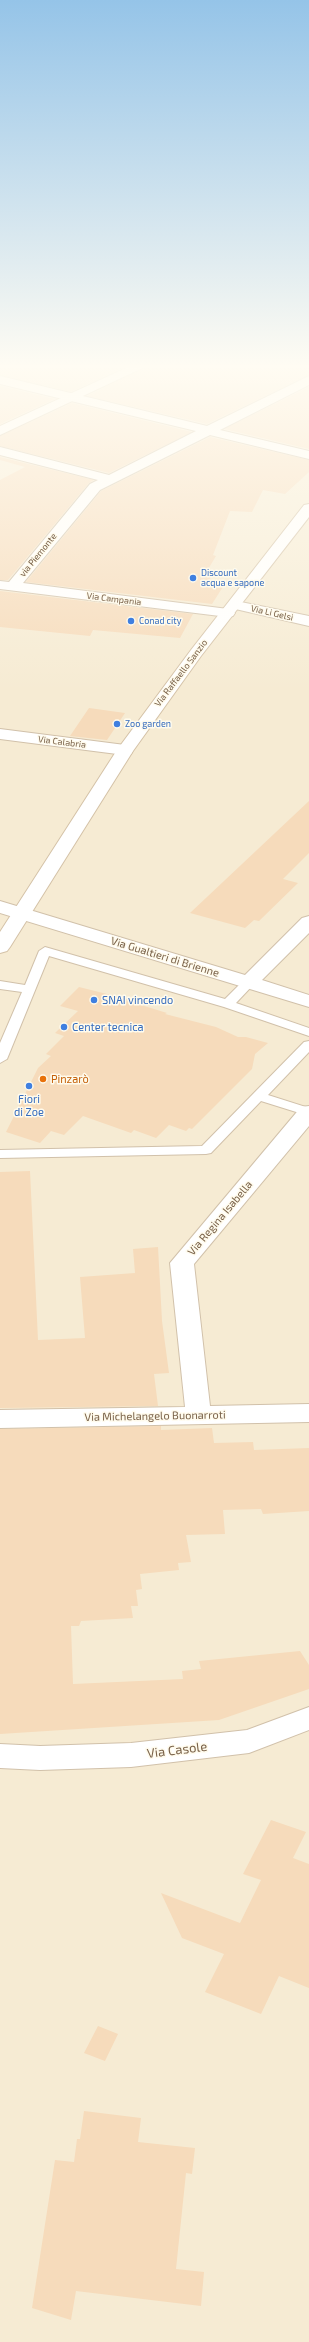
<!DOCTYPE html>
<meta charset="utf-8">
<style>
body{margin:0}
canvas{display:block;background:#fef8e5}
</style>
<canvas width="309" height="2342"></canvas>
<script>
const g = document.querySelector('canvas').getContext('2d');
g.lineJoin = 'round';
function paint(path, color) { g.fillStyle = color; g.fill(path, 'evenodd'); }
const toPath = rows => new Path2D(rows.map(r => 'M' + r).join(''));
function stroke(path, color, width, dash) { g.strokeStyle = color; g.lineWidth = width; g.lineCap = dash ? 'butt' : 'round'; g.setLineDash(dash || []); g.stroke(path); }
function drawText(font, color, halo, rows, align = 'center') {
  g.font = font + ' "Exo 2",sans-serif'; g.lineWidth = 3; g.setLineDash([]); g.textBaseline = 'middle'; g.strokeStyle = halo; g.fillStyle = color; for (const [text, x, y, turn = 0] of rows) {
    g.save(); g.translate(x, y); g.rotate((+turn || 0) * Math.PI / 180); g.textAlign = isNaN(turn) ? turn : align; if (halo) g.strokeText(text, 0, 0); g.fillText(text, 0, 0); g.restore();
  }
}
paint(toPath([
 [0,363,309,363,309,2342,0,2342]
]), '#f6ebd3');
paint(toPath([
 [0,363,57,363,75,366,87,363,133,363,71,392,0,375],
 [154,363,309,363,309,375,207,424,87,396],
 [0,386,55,399,0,424],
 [309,387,309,449,224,429],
 [72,403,192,432,109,473,0,446,0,436],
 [210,437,309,460,309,472,285,494,263,490,252,512,230,511,213,555,216,556,207,571,215,571,209,580,226,582,212,604,26,582,101,491],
 [0,457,94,480,89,483,8,580,0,580,0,480,25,467,0,460],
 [0,591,193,614,180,638,93,630,90,636,0,627],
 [89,708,125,713,107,740,70,736],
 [309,801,309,853,283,879,298,883,259,921,254,920,245,928,190,913],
 [79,987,143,1003,141,1005,167,1013,165,1014,216,1027,238,1037,246,1037,268,1043,255,1054,252,1069,192,1129,189,1128,186,1131,169,1125,156,1138,134,1130,131,1133,83,1116,64,1135,51,1131,40,1143,6,1132,38,1068,51,1056,46,1054,64,1036,55,1033,78,1011,60,1006],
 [30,1171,38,1340,85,1338,80,1277,135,1273,133,1249,158,1247,162,1321,169,1373,154,1374,158,1406,0,1408,0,1172],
 [161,1426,161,1430,212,1428,214,1443,253,1442,254,1450,309,1448,309,1511,263,1514,261,1509,223,1510,225,1534,186,1535,191,1562,178,1563,179,1570,140,1574,142,1589,136,1590,138,1606,131,1606,133,1618,81,1621,79,1626,71,1626,73,1684,183,1679,182,1671,201,1669,199,1661,300,1651,309,1665,309,1689,219,1720,0,1734,0,1429],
 [271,1820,306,1832,293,1858,309,1864,309,1988,279,1976,261,2014,205,1992,224,1954,182,1938,161,1893,240,1923,261,1880,243,1874],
 [98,2026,118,2034,105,2061,84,2053],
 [84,2111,141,2118,138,2142,195,2148,192,2174,186,2173,176,2269,204,2272,201,2306,76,2291,71,2320,32,2308,55,2160,74,2162,77,2139,80,2139]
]), '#f6dbbb');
const lane = toPath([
 [45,947,225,999,245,979,253,979,255,982,253,985,236,1003,309,1028,309,1036,224,1007,49,956,7,1059,0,1063,0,1043,22,992,0,989,0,981,25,985,39,951,45,947],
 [309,1041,309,1052,268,1095,309,1108,309,1116,261,1101,211,1153,206,1154,0,1158,0,1150,202,1146,304,1042,309,1041]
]);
const street = toPath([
 [0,376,207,426,309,376,309,385,220,430,309,451,309,459,210,435,100,490,23,583,228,609,235,613,233,616,228,617,0,589,0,581,9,582,90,484,98,480,0,455,0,447,109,475,196,431,0,384,0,376],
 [236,601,309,616,309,626,231,608,229,605,236,601],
 [0,729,125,745,131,746,133,750,131,754,125,755,0,739,0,729],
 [0,901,245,975,302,918,309,916,309,933,262,980,309,995,309,1007,0,913,0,901],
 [309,1106,309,1126,194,1264,210,1406,309,1404,309,1422,0,1428,0,1410,185,1407,170,1263,301,1107,309,1106],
 [309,1707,309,1730,249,1753,131,1767,40,1770,0,1768,0,1744,40,1746,131,1743,247,1730,309,1707]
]);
const secondary = toPath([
 [137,363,153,363,0,435,0,426,137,363],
 [309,504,309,517,201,656,133,751,10,947,7,951,0,953,0,932,117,750,191,650,304,505,309,504]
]);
stroke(lane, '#d1c1aa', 2);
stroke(street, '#d1c1aa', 2);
stroke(secondary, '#d4c2a7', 2);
paint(lane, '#fff');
paint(street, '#fff');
paint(secondary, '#fff');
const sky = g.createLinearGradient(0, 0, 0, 691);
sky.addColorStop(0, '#95c4e8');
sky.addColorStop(0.53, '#fffcf3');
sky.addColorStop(1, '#fffcf300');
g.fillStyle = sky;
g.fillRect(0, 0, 309, 691);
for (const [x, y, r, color] of [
 [193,578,4,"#3f7fe0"],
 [131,621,4,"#3f7fe0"],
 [117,724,4,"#3f7fe0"],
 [94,1000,4,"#3f7fe0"],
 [64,1027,4,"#3f7fe0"],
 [43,1079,4,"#e8710a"],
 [29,1086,4,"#3f7fe0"]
]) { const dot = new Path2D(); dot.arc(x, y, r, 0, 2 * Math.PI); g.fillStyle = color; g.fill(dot); stroke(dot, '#fffbed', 1.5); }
drawText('9px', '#796148', '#fffbed', [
 ["via Piemonte",38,555,-51],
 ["Via Campania",114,599,7],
 ["Via Li Gelsi",272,613,13],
 ["Via Raffaello Sanzio",181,673,-53],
 ["Via Calabria",62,742,7]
]);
drawText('9px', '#366cbe', '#fffbed', [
 ["Discount",201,573],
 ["acqua e sapone",201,583],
 ["Conad city",139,621],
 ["Zoo garden",125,724]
], 'left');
drawText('11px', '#796148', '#fffbed', [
 ["Via Gualtieri di Brienne",165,957,17],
 ["Via Regina Isabella",220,1218,-50],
 ["Via Michelangelo Buonarroti",155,1416,-1]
]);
drawText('11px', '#366cbe', '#fffbed', [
 ["SNAI vincendo",102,1000],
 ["Center tecnica",72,1027],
 ["Fiori",29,1099,"center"],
 ["di Zoe",29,1112,"center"]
], 'left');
drawText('11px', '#c56008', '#fffbed', [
 ["Pinzarò",51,1079]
], 'left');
drawText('13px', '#796148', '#fffbed', [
 ["Via Casole",177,1750,-7]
]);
</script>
